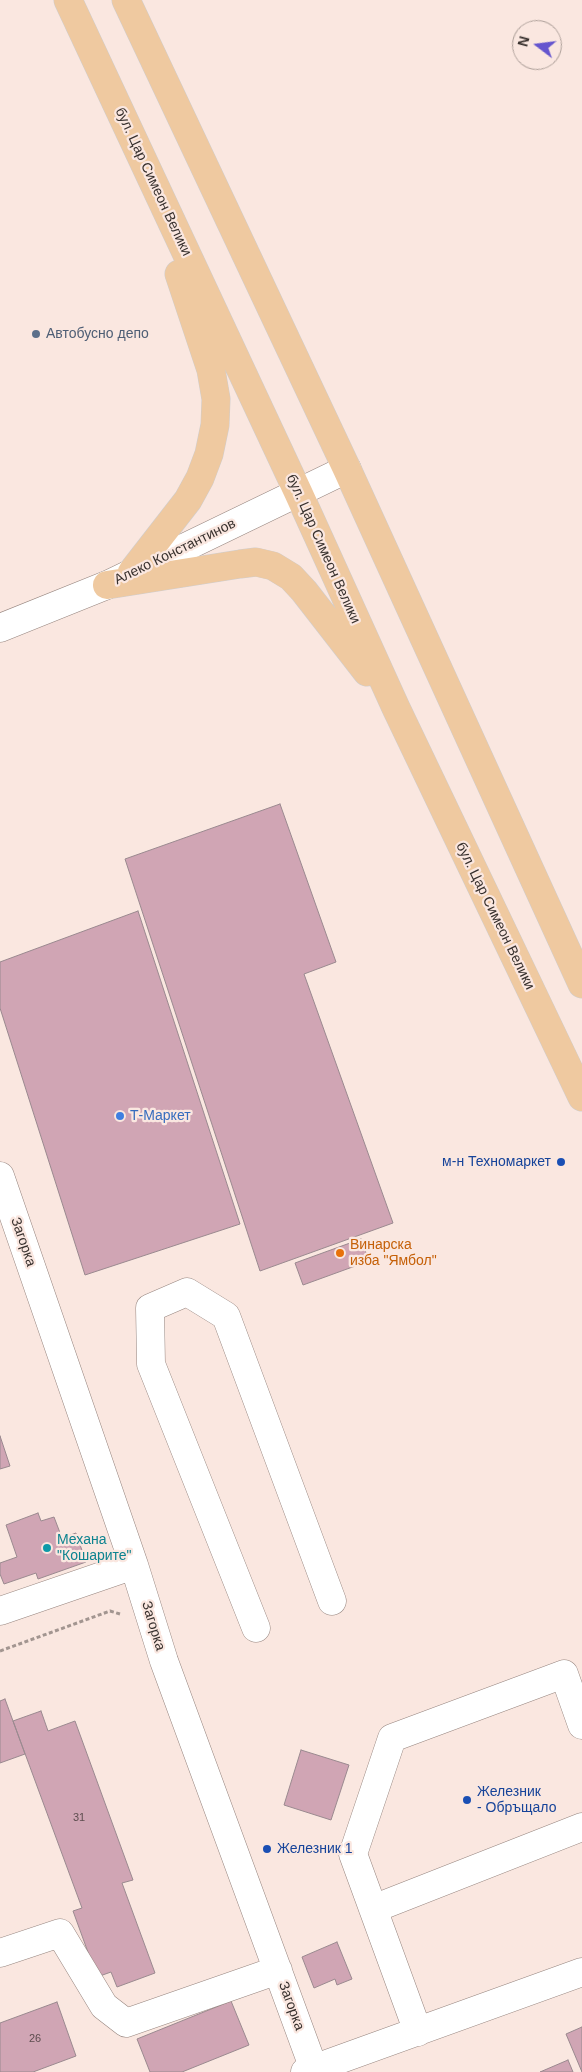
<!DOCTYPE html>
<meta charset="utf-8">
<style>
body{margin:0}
#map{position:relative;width:582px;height:2072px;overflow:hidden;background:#fae7e0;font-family:Helvetica,sans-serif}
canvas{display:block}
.north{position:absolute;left:512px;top:20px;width:50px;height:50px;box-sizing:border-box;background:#fae7e0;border:1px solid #ac9e98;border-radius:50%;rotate:285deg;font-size:14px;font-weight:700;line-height:20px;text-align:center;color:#37302d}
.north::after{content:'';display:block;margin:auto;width:18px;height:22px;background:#6555ce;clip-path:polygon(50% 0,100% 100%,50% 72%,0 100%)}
</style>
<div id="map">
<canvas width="582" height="2072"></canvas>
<div class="north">N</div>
</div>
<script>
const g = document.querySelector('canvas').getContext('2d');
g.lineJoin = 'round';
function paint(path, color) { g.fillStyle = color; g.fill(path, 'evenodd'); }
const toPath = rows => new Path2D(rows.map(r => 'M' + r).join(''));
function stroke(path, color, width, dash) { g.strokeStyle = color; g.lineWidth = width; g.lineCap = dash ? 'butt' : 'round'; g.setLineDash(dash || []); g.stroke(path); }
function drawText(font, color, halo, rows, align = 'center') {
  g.font = font + ' Helvetica,sans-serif'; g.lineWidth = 4.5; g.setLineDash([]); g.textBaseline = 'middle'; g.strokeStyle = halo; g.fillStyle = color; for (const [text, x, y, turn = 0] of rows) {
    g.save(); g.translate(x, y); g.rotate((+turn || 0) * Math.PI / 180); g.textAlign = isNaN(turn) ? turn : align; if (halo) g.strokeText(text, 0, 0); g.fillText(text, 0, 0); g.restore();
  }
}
const building = toPath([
 [280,804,336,962,304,974,393,1223,260,1271,125,859,280,804],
 [138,911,240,1224,85,1275,0,1008,0,962,138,911],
 [361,1239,369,1261,303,1285,295,1263,361,1239],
 [0,1436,10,1466,0,1469,0,1436],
 [38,1513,41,1521,54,1517,62,1538,76,1533,86,1562,38,1579,36,1573,4,1584,0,1574,0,1563,17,1557,6,1525,38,1513],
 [5,1699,25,1754,0,1763,0,1701,5,1699],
 [41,1711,48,1731,75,1721,133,1880,122,1883,155,1973,117,1987,111,1972,97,1977,73,1911,82,1908,13,1721,41,1711],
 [301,1750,349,1765,331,1820,284,1805,301,1750],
 [337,1942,352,1979,337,1985,335,1979,314,1988,302,1957,337,1942],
 [231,2001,249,2045,182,2072,150,2072,137,2039,231,2001],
 [57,2002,76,2056,33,2072,0,2072,0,2023,57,2002],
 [582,2027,582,2072,566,2034,582,2027],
 [568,2060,573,2072,540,2072,568,2060]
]);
paint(building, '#d0a5b4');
stroke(building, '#9a898f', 1);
const minor = toPath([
 [0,628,107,585,347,469],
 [0,1176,134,1565,164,1661,315,2072],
 [0,1611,134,1565],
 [256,1628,151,1364,150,1308,187,1292,226,1316,332,1601],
 [373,1909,582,1827],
 [0,1953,60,1933,104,2006,126,2023,278,1970],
 [418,2032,353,1854,392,1738,564,1674,582,1725],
 [305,2072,582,1972]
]);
const major = toPath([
 [68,0,298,492,396,708,582,1097],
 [126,0,347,469,582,984],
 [132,572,188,500,200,478,209,454,215,425,216,399,211,370,179,274],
 [107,585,240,564,256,562,273,566,291,577,304,591,367,672]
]);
stroke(minor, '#96857f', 29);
stroke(major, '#cfcdcd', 29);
stroke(toPath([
 [0,1651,110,1611,120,1614]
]), '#a29590', 3, [4, 2.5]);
stroke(minor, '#fff', 28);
stroke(major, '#efc9a0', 28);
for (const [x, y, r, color] of [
 [36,334,5,"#5c6f8a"],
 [120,1116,5,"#3f7fe0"],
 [561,1162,5,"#1a4fb4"],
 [340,1253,5,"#e8710a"],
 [47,1548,5,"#0f9aa8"],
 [467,1800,5,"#1a4fb4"],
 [267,1849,5,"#1a4fb4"]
]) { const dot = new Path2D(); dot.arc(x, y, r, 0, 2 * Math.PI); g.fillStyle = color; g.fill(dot); stroke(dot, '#fae7e0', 2); }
drawText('11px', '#5d4d4f', null, [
 ["31",79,1818],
 ["26",35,2039]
]);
drawText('14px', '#37302d', '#fae7e0', [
 ["бул. Цар Симеон Велики",153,182,65],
 ["бул. Цар Симеон Велики",323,549,66],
 ["Алеко Константинов",175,552,-26],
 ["бул. Цар Симеон Велики",495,916,64],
 ["Загорка",23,1242,71],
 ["Загорка",153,1626,73],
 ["Загорка",291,2006,70]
]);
drawText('14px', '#4e5e75', '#fae7e0', [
 ["Автобусно депо",46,334]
], 'left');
drawText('14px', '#366cbe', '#fae7e0', [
 ["Т-Маркет",130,1116]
], 'left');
drawText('14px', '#164399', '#fae7e0', [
 ["м-н Техномаркет",551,1162,"right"],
 ["Железник",477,1792],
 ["- Обръщало",477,1808],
 ["Железник 1",277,1849]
], 'left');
drawText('14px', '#c56008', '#fae7e0', [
 ["Винарска",350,1245],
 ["изба \"Ямбол\"",350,1261]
], 'left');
drawText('14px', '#0d838f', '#fae7e0', [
 ["Механа",57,1540],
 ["\"Кошарите\"",57,1556]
], 'left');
</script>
